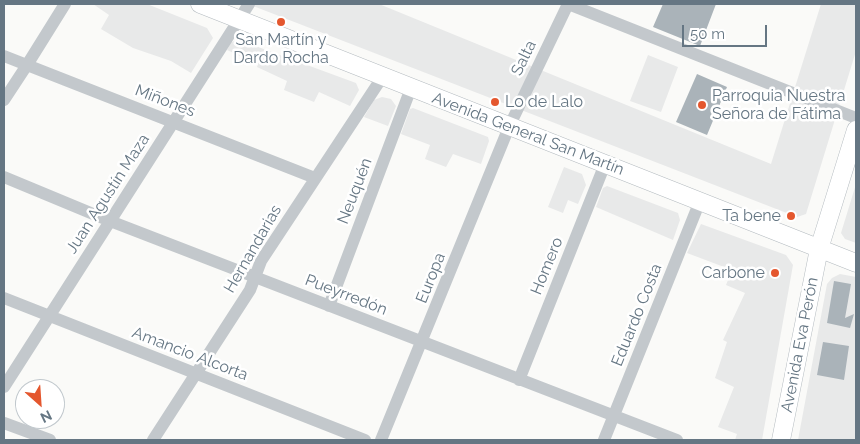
<!DOCTYPE html>
<meta charset="utf-8">
<style>
body{margin:0}
#map{position:relative;width:860px;height:444px;overflow:hidden;background:#fafaf8;font-family:Raleway,sans-serif}
canvas{display:block}
.frame{position:absolute;inset:0;border:5px solid #657683;pointer-events:none}
.north{position:absolute;left:15px;top:379px;width:50px;height:50px;box-sizing:border-box;background:#fff;border:1px solid #c1c8cd;border-radius:50%;rotate:154deg;font-size:14px;font-weight:700;line-height:20px;text-align:center;color:#657683}
.north::after{content:'';display:block;margin:auto;width:18px;height:22px;background:#e4572e;clip-path:polygon(50% 0,100% 100%,50% 72%,0 100%)}
.scale{position:absolute;left:682px;top:25px;width:85px;height:22px;box-sizing:border-box;border:2px solid #657683;border-top:0;padding-left:6px;font-size:15px;line-height:18px;white-space:nowrap;color:#657683;-webkit-text-stroke:4px #fff;paint-order:stroke}
</style>
<div id="map">
<canvas width="860" height="444"></canvas>
<div class="frame"></div>
<div class="north">N</div>
<div class="scale">50 m</div>
</div>
<script>
const g = document.querySelector('canvas').getContext('2d');
g.lineJoin = 'round';
function paint(path, color) { g.fillStyle = color; g.fill(path, 'evenodd'); }
const toPath = rows => new Path2D(rows.map(r => 'M' + r).join(''));
function stroke(path, color, width, dash) { g.strokeStyle = color; g.lineWidth = width; g.lineCap = dash ? 'butt' : 'round'; g.setLineDash(dash || []); g.stroke(path); }
function drawText(font, color, halo, rows, align = 'center') {
  g.font = font + ' Raleway,sans-serif'; g.lineWidth = 5; g.setLineDash([]); g.textBaseline = 'middle'; g.strokeStyle = halo; g.fillStyle = color; for (const [text, x, y, turn = 0] of rows) {
    g.save(); g.translate(x, y); g.rotate((+turn || 0) * Math.PI / 180); g.textAlign = isNaN(turn) ? turn : align; if (halo) g.strokeText(text, 0, 0); g.fillText(text, 0, 0); g.restore();
  }
}
paint(toPath([
 [93,4,147,4,207,28,213,38,191,73,171,61,133,48,101,29,109,15],
 [248,4,379,4,771,164,821,4,856,4,856,51,806,214,797,217],
 [239,40,356,83,359,90,350,106,319,92,314,102,284,90,287,81,257,67,258,64,227,50,231,42],
 [648,55,678,67,661,112,630,101],
 [382,97,391,99,396,106,388,126,364,117,374,100],
 [413,108,488,137,489,141,481,164,453,154,446,167,425,159,430,145,401,134,410,109],
 [564,167,582,174,586,185,578,204,568,200,563,213,548,207],
 [856,184,856,243,845,239,841,233],
 [607,186,678,213,680,220,673,240,596,207,603,188],
 [701,224,786,255,793,265,762,440,735,440,737,434,718,427,734,387,715,378,727,342,723,340,745,293,726,285,732,270,687,253],
 [840,274,856,277,856,440,798,440,827,284,832,278]
]), '#e8e9e9');
paint(toPath([
 [663,4,716,4,700,46,653,27],
 [697,74,727,87,707,135,676,122],
 [834,281,851,284,845,318,854,314,850,328,827,323],
 [823,342,849,346,844,380,817,375]
]), '#aab3b9');
const secondary = toPath([
 [200,4,856,263],
 [781,440,819,249,856,130]
]);
stroke(secondary, '#b3babf', 19);
stroke(toPath([
 [4,56,315,178],
 [4,100,27,65,65,4],
 [4,177,110,221,677,440],
 [4,298,365,440],
 [329,306,411,88],
 [519,380,605,164],
 [4,387,249,4],
 [4,423,50,440],
 [153,440,250,290,261,261,383,76],
 [381,440,509,127,568,4,856,118],
 [604,440,700,201]
]), '#c3c8cc', 12);
stroke(secondary, '#fff', 18);
for (const [x, y, r, color] of [
 [281,22,5,"#e4572e"],
 [495,102,5,"#e4572e"],
 [702,105,5,"#e4572e"],
 [791,216,5,"#e4572e"],
 [775,273,5,"#e4572e"]
]) { const dot = new Path2D(); dot.arc(x, y, r, 0, 2 * Math.PI); g.fillStyle = color; g.fill(dot); stroke(dot, '#fff', 2); }
drawText('16px', '#657683', '#fff', [
 ["San Martín y",281,40,"center"],
 ["Dardo Rocha",281,58,"center"],
 ["Parroquia Nuestra",712,96],
 ["Señora de Fátima",712,114],
 ["Lo de Lalo",505,102],
 ["Ta bene",781,216,"right"],
 ["Carbone",765,273,"right"]
], 'left');
drawText('16px', '#657683', '#fff', [
 ["Salta",524,58,-64],
 ["Miñones",165,101,21],
 ["Avenida General San Martín",528,134,21],
 ["Neuquén",355,191,-69],
 ["Juan Agustín Maza",108,194,-57],
 ["Hernandarias",253,249,-60],
 ["Homero",547,266,-68],
 ["Europa",431,278,-68],
 ["Pueyrredón",346,295,21],
 ["Eduardo Costa",637,315,-68],
 ["Avenida Eva Perón",800,345,-79],
 ["Amancio Alcorta",190,354,21]
]);
</script>
